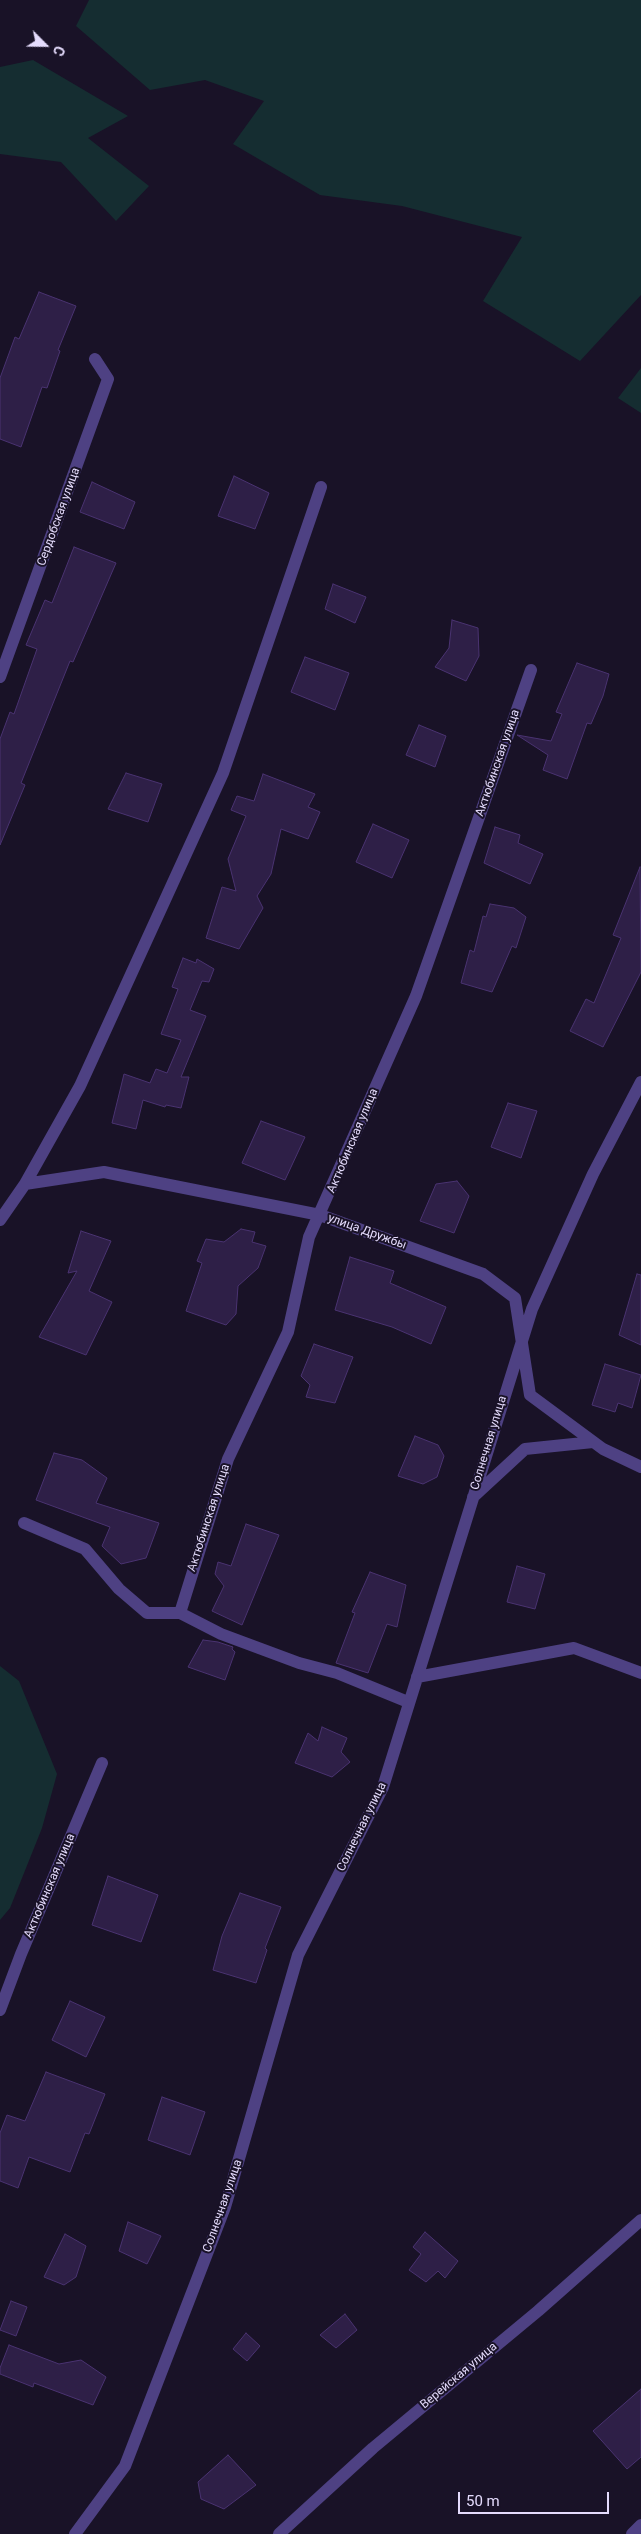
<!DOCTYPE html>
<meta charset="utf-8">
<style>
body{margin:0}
#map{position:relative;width:641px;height:2534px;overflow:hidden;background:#191227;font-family:Roboto,sans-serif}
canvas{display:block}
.north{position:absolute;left:20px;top:20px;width:50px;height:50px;-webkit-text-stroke:4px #191227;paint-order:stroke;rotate:113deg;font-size:14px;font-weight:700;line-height:20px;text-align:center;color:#e4dbfc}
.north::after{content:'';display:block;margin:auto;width:18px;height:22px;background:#e4dbfc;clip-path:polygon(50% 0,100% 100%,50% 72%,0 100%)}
.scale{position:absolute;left:458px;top:2492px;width:151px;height:22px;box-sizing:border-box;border:2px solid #e4dbfc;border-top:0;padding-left:6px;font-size:15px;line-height:18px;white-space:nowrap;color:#e4dbfc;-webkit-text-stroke:4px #191227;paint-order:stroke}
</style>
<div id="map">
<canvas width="641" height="2534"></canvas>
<div class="north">С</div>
<div class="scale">50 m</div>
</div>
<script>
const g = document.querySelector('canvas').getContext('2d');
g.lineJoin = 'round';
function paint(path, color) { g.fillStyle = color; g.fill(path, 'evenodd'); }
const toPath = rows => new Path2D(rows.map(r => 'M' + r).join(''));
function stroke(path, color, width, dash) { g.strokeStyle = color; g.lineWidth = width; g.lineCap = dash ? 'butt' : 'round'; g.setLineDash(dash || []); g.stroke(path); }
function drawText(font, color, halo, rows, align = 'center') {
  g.font = font + ' Roboto,sans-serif'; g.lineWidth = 4; g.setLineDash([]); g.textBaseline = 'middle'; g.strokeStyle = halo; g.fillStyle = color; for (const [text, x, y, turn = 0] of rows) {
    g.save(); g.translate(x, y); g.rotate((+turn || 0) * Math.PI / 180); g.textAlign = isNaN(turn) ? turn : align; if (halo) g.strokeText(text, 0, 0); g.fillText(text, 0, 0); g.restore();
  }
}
paint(toPath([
 [89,0,641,0,641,295,580,361,483,301,522,237,402,206,320,195,233,144,264,101,205,80,150,90,76,26],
 [33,60,128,116,88,138,149,186,116,221,61,162,0,154,0,67],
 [641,368,641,413,618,398],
 [0,1666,19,1681,57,1774,42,1828,10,1908,0,1920]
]), '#152d31');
const building = toPath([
 [39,292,76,306,58,350,60,351,47,388,42,387,21,447,0,439,0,378,15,337,19,339,39,292],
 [234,476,269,493,255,529,218,516,234,476],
 [92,482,135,502,124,529,80,512,92,482],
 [74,547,116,563,73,662,70,661,21,783,25,785,0,845,0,739,10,712,14,714,37,649,26,645,45,600,52,603,74,547],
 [333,584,366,597,355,623,325,609,333,584],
 [452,620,478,628,479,656,466,681,435,667,449,648,452,620],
 [305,657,349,673,335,710,291,692,305,657],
 [577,663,609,674,603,696,591,724,587,723,567,779,543,770,548,755,517,735,551,741,562,714,556,712,577,663],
 [419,725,446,736,435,767,406,755,419,725],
 [126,773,162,784,148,822,108,809,126,773],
 [263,774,315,794,308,807,320,812,308,839,281,829,271,874,257,896,263,908,239,949,206,938,222,887,236,891,228,859,246,816,231,810,237,796,254,801,263,774],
 [373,824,409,840,392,878,356,862,373,824],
 [495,827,520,835,518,843,543,854,530,884,484,863,495,827],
 [640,867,641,972,603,1047,570,1031,586,999,594,1003,621,938,613,935,640,867],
 [490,904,514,908,526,917,516,948,512,946,492,992,461,983,470,950,474,952,483,916,486,917,490,904],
 [183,958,196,963,197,959,214,969,209,982,202,981,190,1010,206,1016,181,1077,189,1077,181,1108,166,1105,165,1107,143,1100,136,1129,112,1123,124,1074,150,1083,156,1069,167,1073,181,1040,161,1034,178,989,172,987,183,958],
 [508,1103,537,1111,521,1158,491,1147,508,1103],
 [261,1121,305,1137,285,1180,242,1163,261,1121],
 [457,1181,469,1196,454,1233,420,1221,436,1184,457,1181],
 [241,1229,255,1232,252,1242,266,1246,258,1268,238,1286,236,1314,226,1325,186,1311,202,1263,197,1261,206,1239,224,1242,241,1229],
 [81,1231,111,1241,89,1291,112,1302,86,1355,39,1337,77,1271,68,1273,81,1231],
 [350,1257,394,1271,390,1283,446,1307,431,1344,392,1327,335,1310,350,1257],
 [637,1274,641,1275,641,1345,619,1335,637,1274],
 [314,1344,353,1357,335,1403,306,1397,310,1385,301,1376,314,1344],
 [605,1364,641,1375,632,1408,618,1403,615,1412,592,1405,605,1364],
 [415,1436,438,1445,444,1456,437,1477,423,1484,398,1476,415,1436],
 [54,1453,82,1460,107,1478,96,1503,159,1523,146,1558,121,1564,102,1546,110,1527,36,1500,54,1453],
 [246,1524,279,1535,242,1625,212,1611,224,1586,215,1574,218,1562,231,1566,246,1524],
 [517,1566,545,1574,535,1609,507,1602,517,1566],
 [370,1572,406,1585,397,1627,387,1624,368,1673,336,1663,355,1613,352,1612,370,1572],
 [203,1640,218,1642,233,1647,232,1649,235,1652,225,1680,188,1667,203,1640],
 [322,1727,347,1738,341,1752,350,1762,332,1777,295,1763,308,1733,318,1741,322,1727],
 [108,1876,158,1895,141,1942,92,1925,108,1876],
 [240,1893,281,1907,265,1948,267,1950,256,1983,213,1970,222,1936,240,1893],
 [70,2001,105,2017,86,2057,52,2040,70,2001],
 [46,2072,105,2094,89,2134,85,2133,70,2172,29,2157,18,2188,0,2181,0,2133,7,2115,25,2121,46,2072],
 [162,2097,205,2112,190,2155,148,2140,162,2097],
 [128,2222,161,2236,147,2264,119,2251,128,2222],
 [425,2232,458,2261,445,2278,438,2271,426,2282,409,2270,421,2254,413,2247,425,2232],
 [65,2234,86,2246,76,2277,64,2285,44,2277,65,2234],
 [11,2301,27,2307,16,2336,0,2330,11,2301],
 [345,2314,357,2330,336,2348,320,2335,345,2314],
 [246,2333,260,2346,247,2361,233,2349,246,2333],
 [9,2345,59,2364,81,2360,106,2377,93,2405,34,2383,33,2387,0,2374,0,2368,9,2345],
 [641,2389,641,2457,627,2469,593,2431,641,2389],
 [228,2455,256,2485,224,2509,201,2499,198,2482,228,2455]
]);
paint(building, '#2e1f47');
stroke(building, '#4a3371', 1);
stroke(toPath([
 [0,677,108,379,95,359],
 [25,1184,80,1086,223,773,321,487],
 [0,1220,25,1184,104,1172,320,1215,483,1274,515,1298,530,1395,603,1449,641,1467],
 [473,1497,525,1449,593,1442],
 [24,1523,85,1549,119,1589,147,1613,180,1613,221,1634,299,1663,337,1673,408,1702],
 [180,1613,228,1459,288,1332,309,1237,416,996,531,670],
 [417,1677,574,1648,641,1673],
 [0,2010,21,1954,102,1763],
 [75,2534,125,2466,225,2207,298,1955,383,1787,532,1309,593,1174,641,1082],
 [279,2534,373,2448,538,2311,641,2220],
 [632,2534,641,2525]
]), '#4e4183', 12);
drawText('12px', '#e4dbfc', '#191227', [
 ["Сердобская улица",59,517,-70],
 ["Актюбинская улица",498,763,-71],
 ["Актюбинская улица",353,1141,-67],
 ["улица Дружбы",367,1232,20],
 ["Солнечная улица",489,1443,-73],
 ["Актюбинская улица",209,1518,-72],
 ["Солнечная улица",362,1827,-64],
 ["Актюбинская улица",50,1886,-67],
 ["Солнечная улица",223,2206,-71],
 ["Верейская улица",459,2376,-40]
]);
</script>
